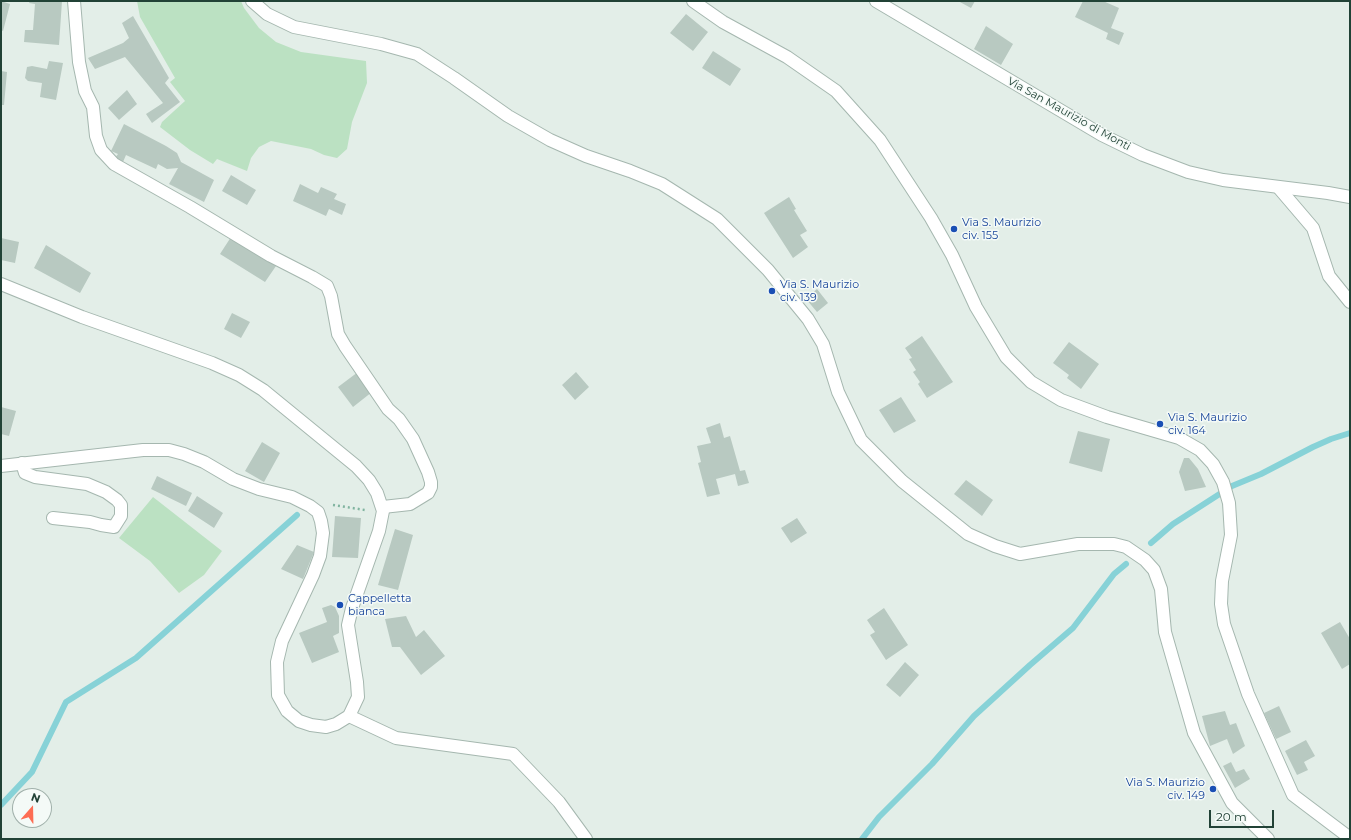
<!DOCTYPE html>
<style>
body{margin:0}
#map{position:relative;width:1351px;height:840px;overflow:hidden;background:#e3eee8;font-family:Montserrat,sans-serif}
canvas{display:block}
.frame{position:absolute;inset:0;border:2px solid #214236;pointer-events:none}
.north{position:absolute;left:12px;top:788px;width:40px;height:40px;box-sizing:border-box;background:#f4faf7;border:1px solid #a0b0aa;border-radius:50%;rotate:20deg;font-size:11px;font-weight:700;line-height:16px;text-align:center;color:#214236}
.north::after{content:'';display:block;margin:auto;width:14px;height:18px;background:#fd6d53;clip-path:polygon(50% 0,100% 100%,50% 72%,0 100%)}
.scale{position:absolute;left:1209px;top:810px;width:65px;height:18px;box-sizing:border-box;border:2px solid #214236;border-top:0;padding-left:5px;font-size:12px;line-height:14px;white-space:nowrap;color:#214236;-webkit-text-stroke:3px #f4faf7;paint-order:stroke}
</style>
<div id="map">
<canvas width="1351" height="840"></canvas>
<div class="frame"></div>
<div class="north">N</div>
<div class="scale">20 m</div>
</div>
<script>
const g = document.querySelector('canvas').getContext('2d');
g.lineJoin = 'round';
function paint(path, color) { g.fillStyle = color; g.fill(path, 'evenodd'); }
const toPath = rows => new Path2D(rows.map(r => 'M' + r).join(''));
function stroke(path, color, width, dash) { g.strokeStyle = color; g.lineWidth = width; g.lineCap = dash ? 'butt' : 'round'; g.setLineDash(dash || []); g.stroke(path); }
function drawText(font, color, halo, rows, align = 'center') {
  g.font = font + ' Montserrat,sans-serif'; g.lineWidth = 3; g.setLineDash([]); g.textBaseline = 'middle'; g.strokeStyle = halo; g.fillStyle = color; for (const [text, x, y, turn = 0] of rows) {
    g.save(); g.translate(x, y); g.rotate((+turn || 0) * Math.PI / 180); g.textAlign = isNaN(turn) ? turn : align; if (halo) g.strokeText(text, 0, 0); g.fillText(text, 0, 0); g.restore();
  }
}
paint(toPath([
 [137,1,241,1,244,8,259,28,276,42,301,52,366,61,367,83,352,122,347,149,337,158,324,155,311,149,271,141,259,147,251,158,247,171,217,159,213,164,190,150,160,127,162,122,185,101,170,82,175,78,140,17],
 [153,497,222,551,204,575,179,593,150,561,119,538]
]), '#bbe1c2');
stroke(toPath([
 [1151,543,1173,524,1232,486,1261,474,1313,447,1331,439,1350,433],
 [1,805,32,772,66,702,136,658,297,515],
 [862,839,879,817,932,764,974,716,1030,665,1073,628,1114,574,1126,564]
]), '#87d2d7', 6);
paint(toPath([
 [1,1,10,4,3,31,1,30],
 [30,1,62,1,59,45,24,42,25,30,33,30,35,4,29,3],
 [958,1,975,1,971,8],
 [1083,1,1103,1,1119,8,1111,28,1124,33,1119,45,1106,39,1108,33,1075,17],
 [686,14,708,32,693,51,670,33],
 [133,16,169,78,165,83,180,102,152,123,146,114,163,103,125,57,95,69,88,58,123,43,129,38,122,23],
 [986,26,1013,44,1001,65,974,49],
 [713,51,741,69,730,86,702,68],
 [49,61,63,63,56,100,40,97,42,83,28,81,25,78,27,67,32,66,47,69],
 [1,71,7,72,4,105,1,105],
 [127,90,137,104,119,120,108,108],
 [124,124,166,146,177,153,181,162,214,180,204,202,169,184,178,168,167,169,158,164,156,169,126,155,123,162,115,158,118,154,111,151],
 [231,175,256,190,247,205,222,191],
 [300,184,318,193,321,187,337,194,334,199,346,204,342,215,329,209,326,216,293,201],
 [789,197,796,209,794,210,807,231,800,235,808,247,793,258,764,213],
 [231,237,276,266,265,282,220,254],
 [1,238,19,242,15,263,1,260],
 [46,245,91,273,80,293,34,268],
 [817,289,828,303,817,312,806,299],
 [232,313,250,322,241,338,224,329],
 [922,336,953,382,927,398,918,384,920,382,913,372,916,370,909,359,912,358,905,348],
 [1069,342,1099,364,1081,389,1067,378,1069,375,1053,363],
 [358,372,372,392,353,407,338,387],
 [576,372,589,387,575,400,562,385],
 [901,397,916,421,894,433,879,410],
 [1,407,16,411,9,436,1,434],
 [720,423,724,438,730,436,740,471,745,470,749,483,738,486,735,474,716,479,720,494,707,497,698,463,701,462,697,446,711,443,706,428],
 [1078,431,1110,439,1102,472,1069,463],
 [262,442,280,453,264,482,245,471],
 [1184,458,1189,458,1198,469,1206,487,1185,491,1179,472],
 [157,476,192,493,186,506,151,489],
 [966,480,993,500,982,516,954,494],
 [197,496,223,513,214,528,188,511],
 [335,516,361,518,358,558,332,557],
 [797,518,807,533,791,543,781,528],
 [395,529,413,535,398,590,378,585],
 [297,545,314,552,303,579,281,569],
 [331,605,335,607,339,616,339,633,333,636,339,652,312,663,299,633,327,622,322,608],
 [884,608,908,645,886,660,870,635,875,632,867,620],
 [406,616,416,637,424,630,445,656,421,675,400,647,392,647,385,619],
 [1340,622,1350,639,1350,664,1342,669,1321,633],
 [905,662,919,675,900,697,886,685],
 [1279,706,1291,732,1276,739,1264,713],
 [1225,711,1230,725,1236,723,1245,746,1233,754,1227,739,1210,746,1202,716],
 [1306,740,1315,756,1304,762,1308,770,1297,775,1285,751],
 [1231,762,1236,772,1244,769,1250,779,1235,788,1223,766]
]), '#b8c9c1');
const service = toPath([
 [1278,187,1313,228,1329,276,1350,302],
 [22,463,25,473,35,477,87,484,106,492,117,500,121,505,121,516,114,527,101,525,90,522,53,518],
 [349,716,396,738,513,754,559,802,586,839]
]);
const minor = toPath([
 [74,1,79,62,85,91,93,107,96,136,101,150,114,164,190,207,271,256,312,277,327,286,331,296,338,334,345,346,388,409,399,419,413,439,428,472,431,482,431,487,428,493,410,504,383,507]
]);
const tertiary = toPath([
 [252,1,267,14,294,27,381,44,417,54,454,78,508,116,550,140,586,156,630,171,662,184,717,219,768,270,808,319,823,344,838,392,861,440,902,481,968,534,995,546,1020,554,1078,544,1114,544,1126,547,1145,560,1154,570,1161,589,1165,632,1194,733,1232,803,1268,839],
 [693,1,723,22,787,57,836,91,880,140,931,218,952,255,976,307,1006,357,1031,382,1061,400,1107,417,1179,438,1200,450,1213,464,1223,482,1229,503,1231,535,1222,581,1221,604,1224,624,1248,694,1293,795,1350,838],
 [876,1,1102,135,1143,155,1188,172,1223,180,1328,193,1350,197],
 [1,284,82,317,212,363,239,375,263,390,356,466,369,480,377,493,383,511,379,531,352,608,348,625,357,682,358,697,349,716,336,724,326,727,311,725,299,721,287,711,278,695,277,662,282,641,313,575,320,556,323,533,321,521,318,512,310,506,292,497,259,489,233,479,204,462,184,454,169,450,143,450,1,466]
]);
stroke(service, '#a5b7af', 14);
stroke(minor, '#a5b7af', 14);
stroke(tertiary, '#a5b7af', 14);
stroke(toPath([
 [333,505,365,510]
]), '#81b4a0', 2.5, [2, 3]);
stroke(service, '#fff', 12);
stroke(minor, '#fff', 12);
stroke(tertiary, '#fff', 12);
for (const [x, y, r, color] of [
 [954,229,4,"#1a4fb4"],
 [772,291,4,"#1a4fb4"],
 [1160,424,4,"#1a4fb4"],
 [340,605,4,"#1a4fb4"],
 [1213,789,4,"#1a4fb4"]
]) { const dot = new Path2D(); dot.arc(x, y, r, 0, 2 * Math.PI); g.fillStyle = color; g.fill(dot); stroke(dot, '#f4faf7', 1.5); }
drawText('11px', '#214236', '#f4faf7', [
 ["Via San Maurizio di Monti",1069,114,29]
]);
drawText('11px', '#164399', '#f4faf7', [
 ["Via S. Maurizio",962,223],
 ["civ. 155",962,236],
 ["Via S. Maurizio",780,285],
 ["civ. 139",780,298],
 ["Via S. Maurizio",1168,418],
 ["civ. 164",1168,431],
 ["Cappelletta",348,599],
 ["bianca",348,612],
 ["Via S. Maurizio",1205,783,"right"],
 ["civ. 149",1205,796,"right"]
], 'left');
</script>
